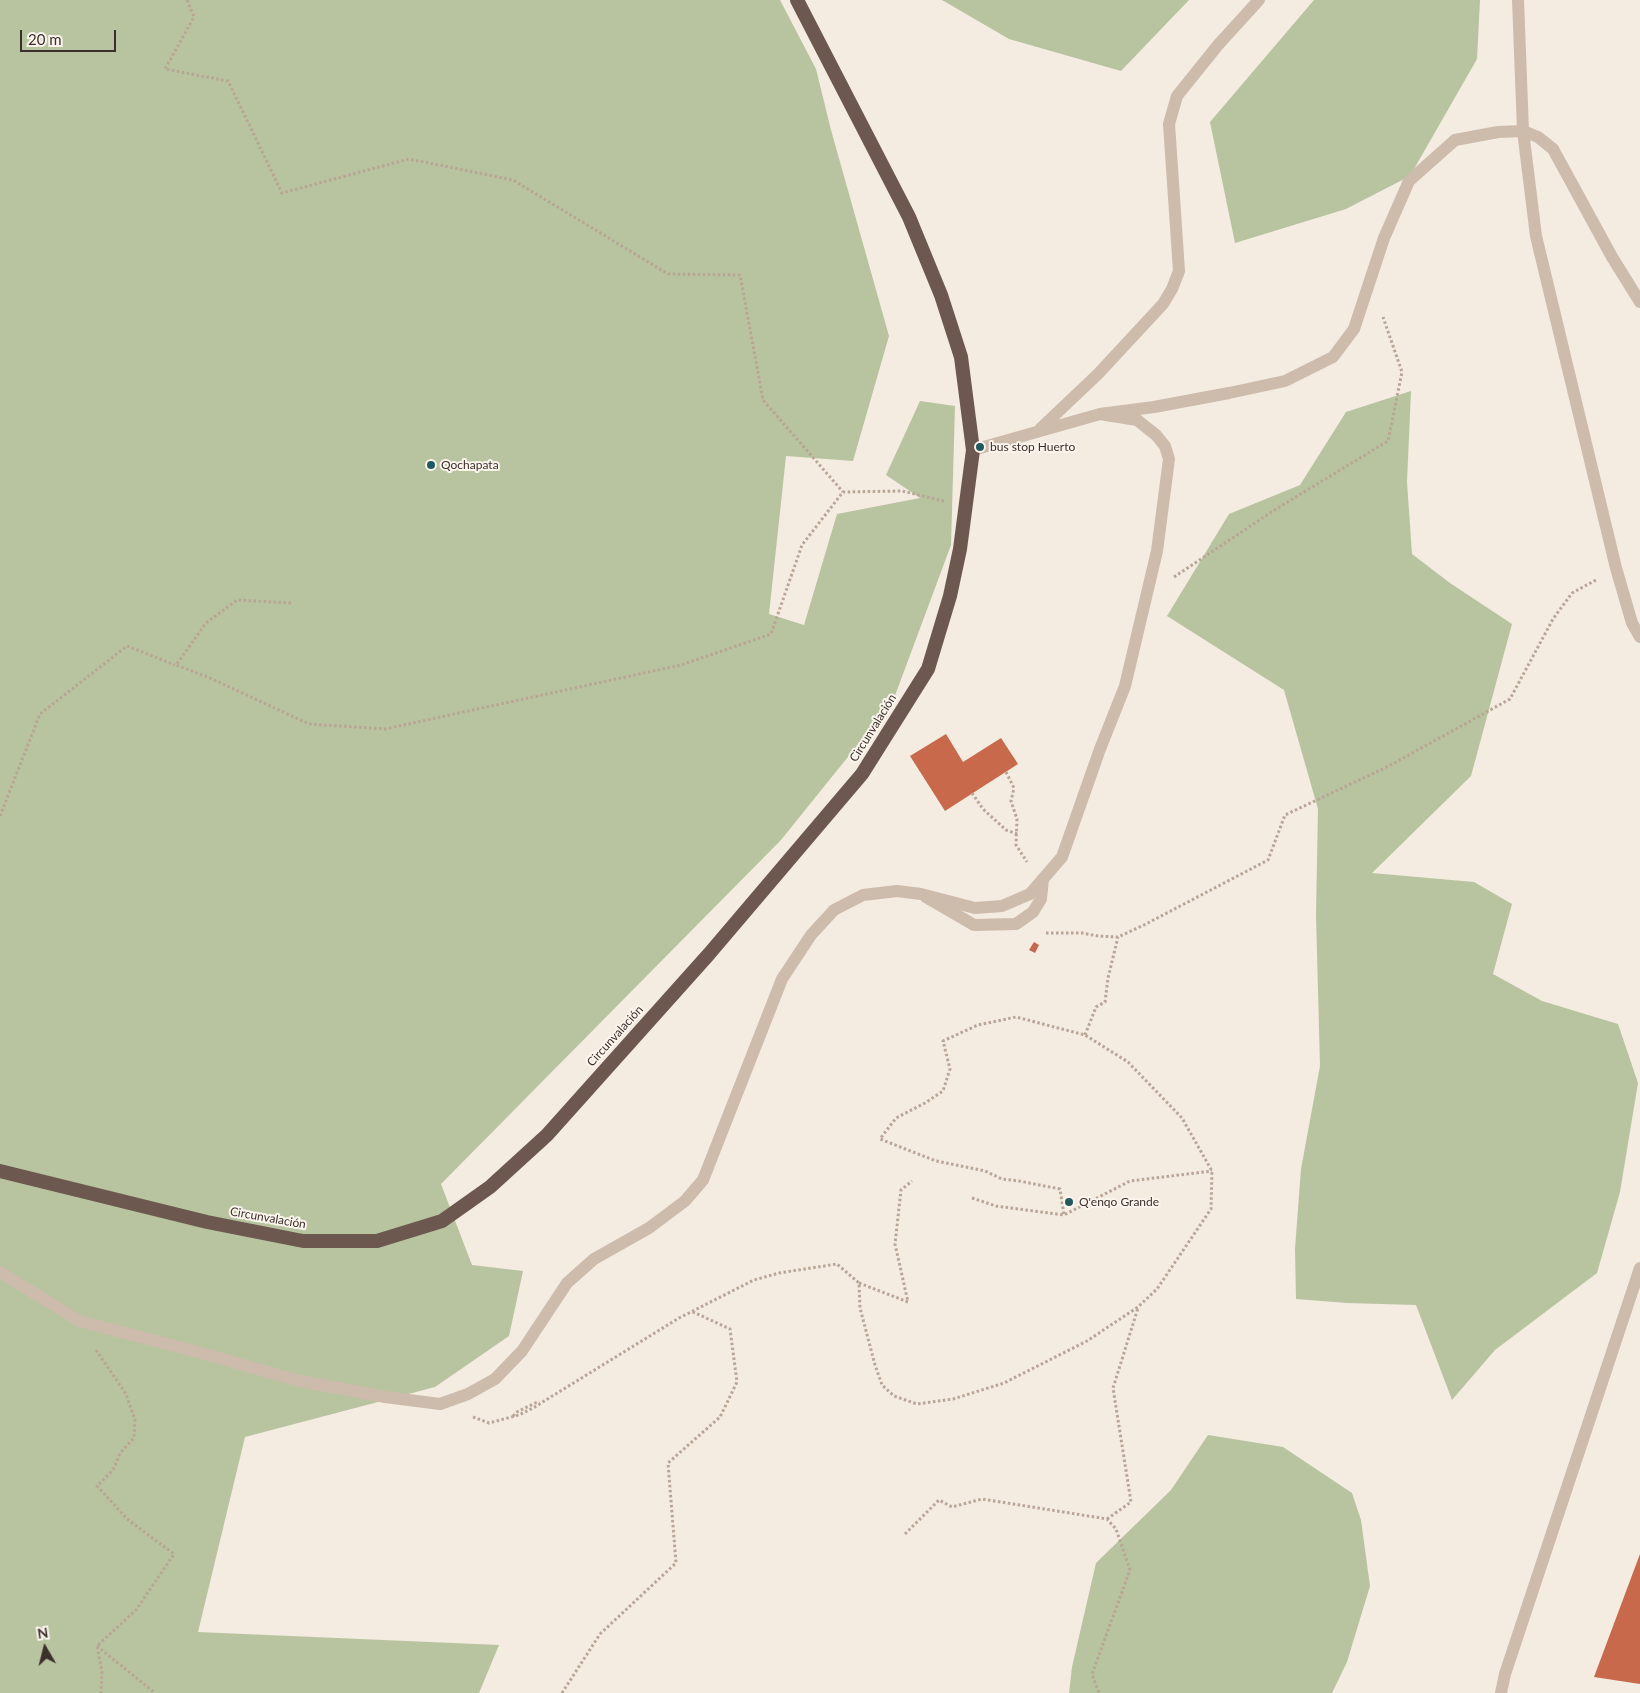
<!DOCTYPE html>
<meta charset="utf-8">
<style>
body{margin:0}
#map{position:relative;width:1640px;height:1693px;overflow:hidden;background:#f4ebe1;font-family:Lato,sans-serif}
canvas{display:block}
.north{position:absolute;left:20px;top:1623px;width:50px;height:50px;-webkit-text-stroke:4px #fbf5ee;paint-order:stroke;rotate:352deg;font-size:14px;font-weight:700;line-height:20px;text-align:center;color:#3b302b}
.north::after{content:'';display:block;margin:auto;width:18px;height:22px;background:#3b302b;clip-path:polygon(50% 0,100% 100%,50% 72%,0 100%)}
.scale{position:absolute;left:20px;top:30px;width:96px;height:22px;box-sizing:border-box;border:2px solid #3b302b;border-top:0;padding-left:6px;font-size:15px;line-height:18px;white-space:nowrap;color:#3b302b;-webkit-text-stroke:4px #fbf5ee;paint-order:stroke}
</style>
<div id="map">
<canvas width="1640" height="1693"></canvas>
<div class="north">N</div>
<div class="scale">20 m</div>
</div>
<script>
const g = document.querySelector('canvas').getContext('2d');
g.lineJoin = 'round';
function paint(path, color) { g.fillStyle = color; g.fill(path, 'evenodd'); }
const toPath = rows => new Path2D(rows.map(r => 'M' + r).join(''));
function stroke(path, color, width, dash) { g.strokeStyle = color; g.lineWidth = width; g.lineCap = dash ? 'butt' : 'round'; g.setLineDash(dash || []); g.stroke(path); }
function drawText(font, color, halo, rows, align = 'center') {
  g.font = font + ' Lato,sans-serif'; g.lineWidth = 4; g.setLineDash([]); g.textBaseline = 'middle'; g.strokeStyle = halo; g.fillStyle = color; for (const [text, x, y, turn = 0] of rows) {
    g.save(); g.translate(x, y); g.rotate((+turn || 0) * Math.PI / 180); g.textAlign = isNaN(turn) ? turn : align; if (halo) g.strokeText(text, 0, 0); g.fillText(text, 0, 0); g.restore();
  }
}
paint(toPath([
 [0,0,780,0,816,69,831,130,889,336,853,461,786,456,769,614,804,625,837,514,920,498,886,475,920,401,955,406,951,545,893,701,781,840,441,1184,472,1265,523,1271,509,1336,435,1387,245,1437,198,1632,499,1645,479,1693,0,1693],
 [942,0,1189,0,1121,71,1009,39],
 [1314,0,1480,0,1477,59,1410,176,1346,209,1235,243,1210,122],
 [1411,391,1407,482,1412,554,1450,583,1512,624,1471,776,1372,873,1474,882,1512,904,1493,974,1542,1001,1618,1024,1638,1083,1620,1192,1597,1273,1495,1350,1452,1400,1416,1305,1347,1303,1296,1299,1295,1249,1301,1169,1320,1066,1316,915,1318,809,1284,690,1167,616,1229,514,1300,485,1346,412],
 [1208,1435,1283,1447,1352,1493,1361,1520,1370,1586,1347,1662,1332,1693,1069,1693,1072,1667,1096,1563,1171,1490]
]), '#b8c4a0');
paint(toPath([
 [946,734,963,762,1001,738,1018,764,945,811,910,756],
 [1034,942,1039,945,1035,953,1029,950],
 [1640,1554,1640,1684,1594,1677]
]), '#c8694b');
stroke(toPath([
 [187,0,194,17,165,69,228,81,282,193,409,159,513,180,668,274,740,275,763,400,843,492],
 [1174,577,1276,509,1388,441,1402,372,1383,317],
 [291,603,237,600,206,623,176,665,210,678,309,724,385,729,681,665,771,634,802,545,843,492,902,491,944,501],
 [1006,772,1014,788,1011,801,1017,819,1016,845,1027,862],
 [972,793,983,809,1006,830,1017,834],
 [0,816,40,714,127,646,175,665],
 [1046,933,1082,933,1098,936,1118,937,1144,925,1268,860,1285,815,1389,766,1510,699,1553,619,1572,593,1596,580],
 [1085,1035,1096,1007,1105,1002,1108,978,1118,937],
 [972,1198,996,1206,1064,1215,1130,1181,1212,1171],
 [859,1283,908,1302,895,1244,901,1190,912,1181],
 [96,1350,126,1394,135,1420,134,1438,120,1453,113,1470,97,1486,127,1519,174,1554,136,1610,97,1646,102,1671,101,1693],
 [513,1416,517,1412,535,1403,540,1403],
 [473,1417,489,1423,519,1415,537,1406,541,1403,679,1318,754,1280,779,1273,837,1264,859,1283,860,1308,875,1365,882,1385,894,1396,917,1404,953,1399,1004,1383,1087,1341,1138,1307,1157,1289,1211,1209,1212,1171,1182,1118,1128,1062,1085,1035,1016,1017,978,1025,943,1041,950,1069,943,1091,925,1103,896,1118,880,1139,936,1161,985,1171,1002,1179,1019,1181,1060,1189,1064,1215],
 [1107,1519,1131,1502,1113,1388,1138,1308],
 [905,1534,939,1500,952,1507,982,1499,1107,1519,1116,1529,1130,1570,1092,1674,1099,1693],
 [97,1646,155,1693],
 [562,1693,600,1634,676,1563,668,1463,720,1417,737,1382,730,1329,691,1311]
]), '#b9a596', 3, [2.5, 2.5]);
stroke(toPath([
 [926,897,974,925,1016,924,1033,912,1041,899,1043,879]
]), '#cdbbac', 12);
stroke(toPath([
 [1518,0,1523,131,1536,236,1616,568,1632,623,1640,637],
 [1040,429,1098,374,1163,304,1172,289,1179,271,1169,124,1177,96,1218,45,1259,0],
 [973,450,1100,414,1154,407,1229,393,1285,381,1333,357,1354,329,1384,238,1409,181,1455,140,1498,132,1523,131,1538,137,1553,149,1612,257,1640,302],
 [0,1272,79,1321,183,1348,300,1381,385,1397,440,1404,468,1394,495,1379,522,1351,567,1283,594,1259,649,1228,685,1201,703,1180,782,979,811,935,834,910,863,895,897,891,921,894,975,908,1002,906,1030,894,1062,857,1100,749,1125,686,1157,551,1169,459,1165,446,1156,435,1137,420,1100,414],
 [1501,1693,1505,1674,1640,1268]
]), '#cdbbac', 12);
stroke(toPath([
 [0,1171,207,1222,303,1241,377,1241,442,1221,490,1187,547,1135,709,954,862,774,928,669,950,596,960,549,973,450,961,357,941,295,909,217,797,0]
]), '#6c584f', 14);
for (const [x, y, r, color] of [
 [980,447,5,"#1f5a5e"],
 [431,465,5,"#1f5a5e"],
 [1069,1202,5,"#1f5a5e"]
]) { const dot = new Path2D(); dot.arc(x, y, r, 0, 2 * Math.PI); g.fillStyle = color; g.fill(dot); stroke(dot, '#fbf5ee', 2); }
drawText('12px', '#3b302b', '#fbf5ee', [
 ["bus stop Huerto",990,447],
 ["Qochapata",441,465],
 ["Q'enqo Grande",1079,1202]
], 'left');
drawText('12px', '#3b302b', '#fbf5ee', [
 ["Circunvalación",873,728,-58],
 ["Circunvalación",615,1036,-48],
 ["Circunvalación",268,1218,10]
]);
</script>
